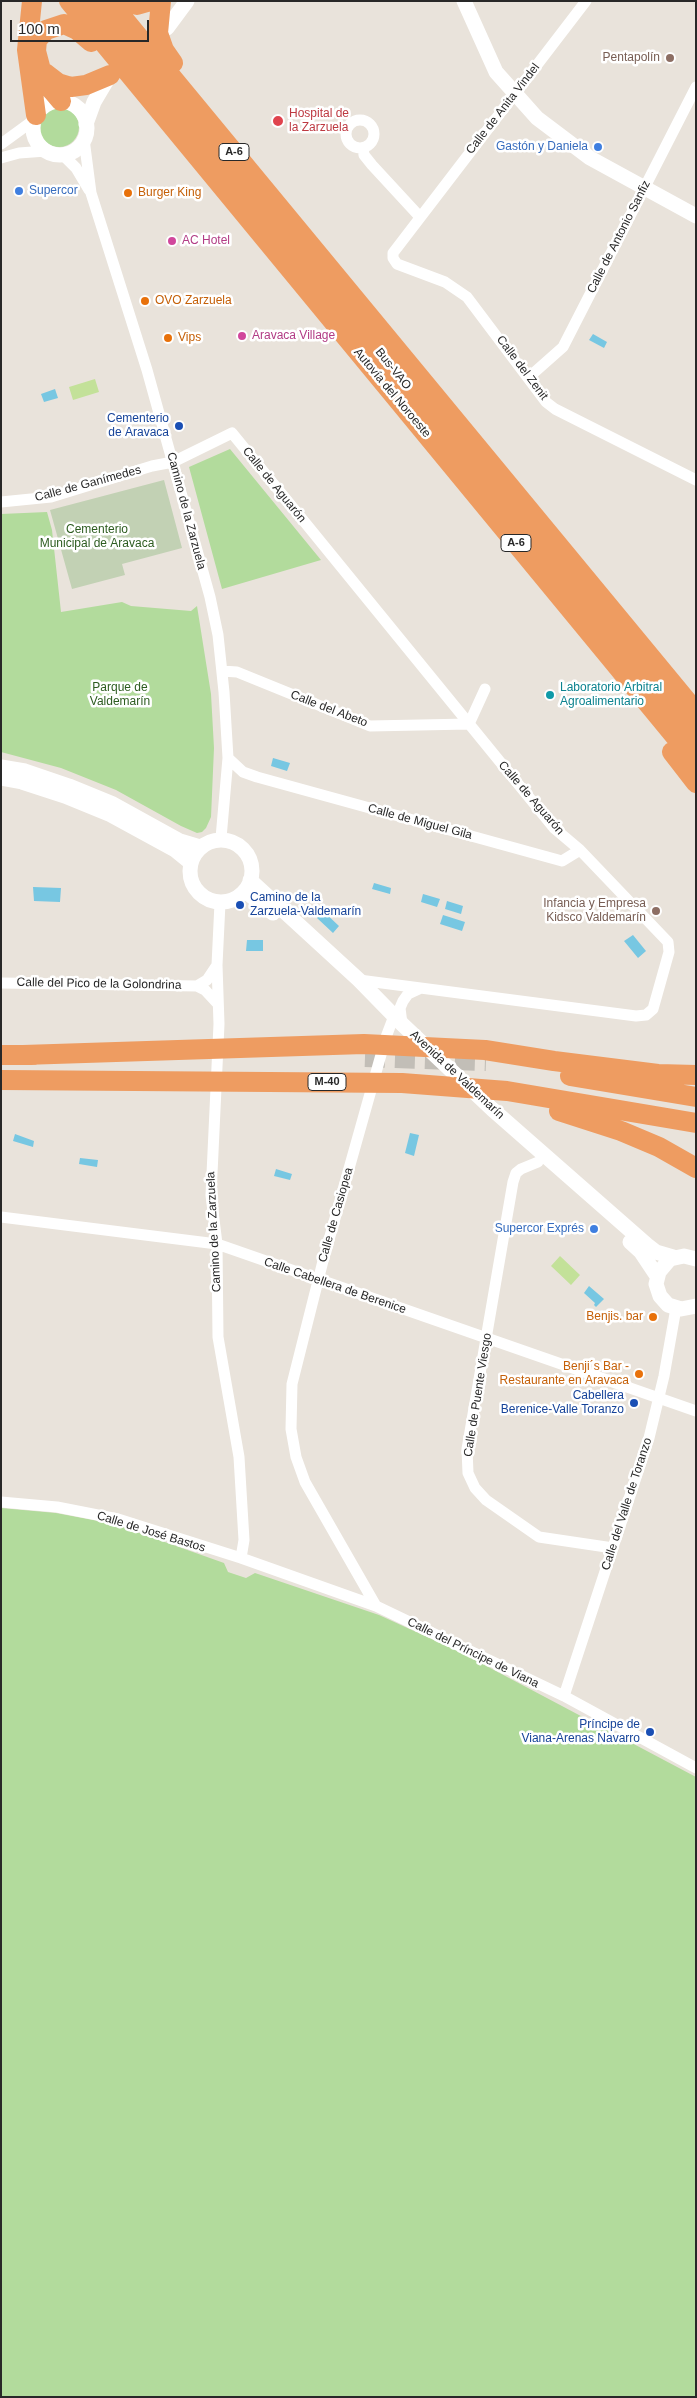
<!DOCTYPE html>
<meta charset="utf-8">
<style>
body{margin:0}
#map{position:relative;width:697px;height:2398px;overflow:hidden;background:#e9e3db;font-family:Helvetica,sans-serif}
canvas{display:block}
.frame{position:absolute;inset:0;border:2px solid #282828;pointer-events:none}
.scale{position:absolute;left:10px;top:20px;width:139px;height:22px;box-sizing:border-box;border:2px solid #282828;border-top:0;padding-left:6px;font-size:15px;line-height:18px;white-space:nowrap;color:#282828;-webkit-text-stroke:4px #fff;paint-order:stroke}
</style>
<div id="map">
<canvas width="697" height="2398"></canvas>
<div class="frame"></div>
<div class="scale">100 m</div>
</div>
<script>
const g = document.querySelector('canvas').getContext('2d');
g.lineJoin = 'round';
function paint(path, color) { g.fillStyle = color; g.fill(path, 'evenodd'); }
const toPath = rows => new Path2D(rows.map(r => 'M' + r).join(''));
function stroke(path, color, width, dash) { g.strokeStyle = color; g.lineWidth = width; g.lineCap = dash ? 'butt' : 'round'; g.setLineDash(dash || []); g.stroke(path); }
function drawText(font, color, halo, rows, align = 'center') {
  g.font = font + ' Helvetica,sans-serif'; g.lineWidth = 5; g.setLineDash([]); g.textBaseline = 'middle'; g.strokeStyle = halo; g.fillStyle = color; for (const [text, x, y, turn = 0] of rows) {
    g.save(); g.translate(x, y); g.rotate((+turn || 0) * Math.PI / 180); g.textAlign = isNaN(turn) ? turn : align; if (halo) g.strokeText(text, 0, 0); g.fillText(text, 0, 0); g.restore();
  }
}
paint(toPath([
 '39 127a20 20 0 1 1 40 0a20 20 0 1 1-40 0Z',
 [230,449,321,560,222,589,189,467],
 [47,512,52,530,61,612,122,602,131,606,191,611,197,606,211,694,214,748,211,817,206,828,202,832,197,833,181,826,116,790,61,768,1,752,1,514],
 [1,1508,56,1513,114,1524,224,1563,228,1572,246,1578,255,1573,379,1615,460,1652,696,1777,696,2397,1,2397]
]), '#b2db9c');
paint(toPath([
 [164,480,182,548,122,564,125,575,72,589,50,510]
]), '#c2d1b4');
paint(toPath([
 [95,379,99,392,73,400,69,387],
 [560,1256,580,1275,571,1285,551,1266]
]), '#c3e199');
paint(toPath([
 [593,334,607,342,604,348,589,340],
 [55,389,58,398,44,402,41,394],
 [273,758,290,763,287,771,271,766],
 [374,883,391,888,390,894,372,889],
 [33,887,61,888,60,902,34,901],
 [423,894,440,899,437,907,421,902],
 [447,901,463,906,461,914,445,909],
 [323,911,339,926,333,933,317,918],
 [443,915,465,922,462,931,440,924],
 [633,935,646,951,638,958,624,941],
 [247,940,263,940,263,951,246,951],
 [410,1133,419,1135,414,1156,405,1153],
 [15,1134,34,1141,33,1147,13,1141],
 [80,1158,98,1160,97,1167,79,1164],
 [276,1169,292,1174,290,1180,274,1176],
 [589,1286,604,1299,596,1307,594,1305,595,1303,584,1293]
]), '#77c7e2');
stroke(toPath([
 [365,1057,486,1061]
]), '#c2beb7', 20, [20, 10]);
stroke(toPath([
 [586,1,393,253,393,258,397,264,445,282,467,297,546,402,555,409,696,480],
 '346 134a14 14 0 1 1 28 0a14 14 0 1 1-28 0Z',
 [84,139,91,193,147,370,210,597,218,635,224,692,228,758,221,838],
 [1,144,34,120],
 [363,148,364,155,372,165,420,217],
 [63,155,76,168,89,190],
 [1,158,19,153,46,151],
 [528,378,563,347,696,87],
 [1,502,51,497,152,466,173,462,232,433,554,828,580,850,668,942,669,952,653,1009,646,1015,636,1016,359,980],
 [222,671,237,672,370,726,469,724],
 [469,724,485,689],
 [228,758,243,772,257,777,562,861,580,850],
 [220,903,217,965,219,1024,211,1195,217,1244,218,1337,239,1457,244,1540,241,1558],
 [217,965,207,980,197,986,205,990,218,1004],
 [1,983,197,986],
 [402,1024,400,1008,403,1001,408,994,421,988],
 [538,1162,521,1169,516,1173,513,1182,467,1449,468,1473,475,1488,486,1500,539,1537,613,1548],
 [1,1217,217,1244,696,1411],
 [1,1502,57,1507,118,1519,241,1558,376,1606,564,1696,696,1768],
 [376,1606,305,1482,296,1457,291,1429,292,1384,323,1261,386,1037,394,1016],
 [564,1696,649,1438,664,1376,676,1308]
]), '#fff', 11);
stroke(toPath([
 [464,1,496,72,537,118,590,158,696,216],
 [167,28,187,1],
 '33 128a27 27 0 1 1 54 0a27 27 0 1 1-54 0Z',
 [86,124,94,102,110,75],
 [1,767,25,771,69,786,113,804,180,841,200,847],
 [1,778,22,782,65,796,109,814,175,850,191,863],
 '190 871a31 31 0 1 1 62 0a31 31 0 1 1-62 0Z',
 [250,880,359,980,402,1024,492,1109,647,1245,656,1252,673,1257],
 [245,891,273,913],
 [630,1242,641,1252,657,1276],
 [696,1259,684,1256,670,1259,659,1272,656,1284,660,1296,668,1305,681,1309,696,1306]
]), '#fff', 15);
stroke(toPath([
 [32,1,27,50,36,115],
 [69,1,696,762],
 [88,1,222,161,696,739],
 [109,1,696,712],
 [124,1,137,5,151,1],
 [161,1,158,33,164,50,173,63],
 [45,73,58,83,71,87,86,85,110,75],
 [61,101,50,88,42,74,36,51,37,40,46,30,64,24,77,30,91,42],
 [672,752,696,783],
 [1,1055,36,1055],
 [23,1055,364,1044,485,1050,554,1061,658,1074,696,1075],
 [570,1076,696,1097],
 [1,1080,402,1083,507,1091,696,1123],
 [559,1111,621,1131,659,1147,696,1168]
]), '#ee9c61', 20);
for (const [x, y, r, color] of [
 [670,58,5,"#8d6e63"],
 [278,121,6,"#e0444e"],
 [598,147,5,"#3f7fe0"],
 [19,191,5,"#3f7fe0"],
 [128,193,5,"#e8710a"],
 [172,241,5,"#d1479c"],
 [145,301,5,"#e8710a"],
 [242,336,5,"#d1479c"],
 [168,338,5,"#e8710a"],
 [179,426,5,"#1a4fb4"],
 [550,695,5,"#0f9aa8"],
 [240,905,5,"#1a4fb4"],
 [656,911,5,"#8d6e63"],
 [594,1229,5,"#3f7fe0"],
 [653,1317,5,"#e8710a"],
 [639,1374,5,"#e8710a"],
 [634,1403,5,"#1a4fb4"],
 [650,1732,5,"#1a4fb4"]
]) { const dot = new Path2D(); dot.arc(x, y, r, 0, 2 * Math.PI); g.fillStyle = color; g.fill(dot); stroke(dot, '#fff', 2); }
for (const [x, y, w] of [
 [234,152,30],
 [516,543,30],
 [327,1082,38]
]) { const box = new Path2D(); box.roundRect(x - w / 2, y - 8.5, w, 17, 4); g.fillStyle = '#fff'; g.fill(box); stroke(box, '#282828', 1); }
drawText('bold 11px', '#282828', null, [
 ["A-6",234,152],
 ["A-6",516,543],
 ["M-40",327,1082]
]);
drawText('12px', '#785e54', '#fff', [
 ["Pentapolín",660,58],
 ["Infancia y Empresa",646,904],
 ["Kidsco Valdemarín",646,918]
], 'right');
drawText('12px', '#282828', '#fff', [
 ["Calle de Anita Vindel",503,109,-52],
 ["Calle de Antonio Sanfiz",619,237,-63],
 ["Calle del Zenit",522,368,53],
 ["Bus-VAO",393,369,51],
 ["Autovía del Noroeste",392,393,50],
 ["Calle de Ganímedes",88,484,-15],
 ["Calle de Aguarón",274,485,51],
 ["Camino de la Zarzuela",186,511,75],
 ["Calle del Abeto",329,709,21],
 ["Calle de Aguarón",531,798,49],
 ["Calle de Miguel Gila",420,822,15],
 ["Calle del Pico de la Golondrina",99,984,1],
 ["Avenida de Valdemarín",457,1075,43],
 ["Calle de Casiopea",336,1215,-74],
 ["Camino de la Zarzuela",214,1232,-93],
 ["Calle Cabellera de Berenice",335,1286,19],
 ["Calle de Puente Viesgo",478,1395,-81],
 ["Calle del Valle de Toranzo",627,1504,-72],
 ["Calle de José Bastos",151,1532,17],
 ["Calle del Príncipe de Viana",473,1653,26]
]);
drawText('12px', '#be3a42', '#fff', [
 ["Hospital de",289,114],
 ["la Zarzuela",289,128]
], 'left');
drawText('12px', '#366cbe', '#fff', [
 ["Gastón y Daniela",588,147],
 ["Supercor",29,191,"left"],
 ["Supercor Exprés",584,1229]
], 'right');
drawText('12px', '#c56008', '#fff', [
 ["Burger King",138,193],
 ["OVO Zarzuela",155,301],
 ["Vips",178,338],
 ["Benjis. bar",643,1317,"right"],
 ["Benji´s Bar -",629,1367,"right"],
 ["Restaurante en Aravaca",629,1381,"right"]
], 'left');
drawText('12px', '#b23c85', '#fff', [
 ["AC Hotel",182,241],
 ["Aravaca Village",252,336]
], 'left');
drawText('12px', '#164399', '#fff', [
 ["Cementerio",169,419],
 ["de Aravaca",169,433],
 ["Camino de la",250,898,"left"],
 ["Zarzuela-Valdemarín",250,912,"left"],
 ["Cabellera",624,1396],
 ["Berenice-Valle Toranzo",624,1410],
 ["Príncipe de",640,1725],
 ["Viana-Arenas Navarro",640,1739]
], 'right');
drawText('12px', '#2d5c20', '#fff', [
 ["Cementerio",97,530],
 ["Municipal de Aravaca",97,544],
 ["Parque de",120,688],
 ["Valdemarín",120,702]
]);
drawText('12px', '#0d838f', '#fff', [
 ["Laboratorio Arbitral",560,688],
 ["Agroalimentario",560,702]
], 'left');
</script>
